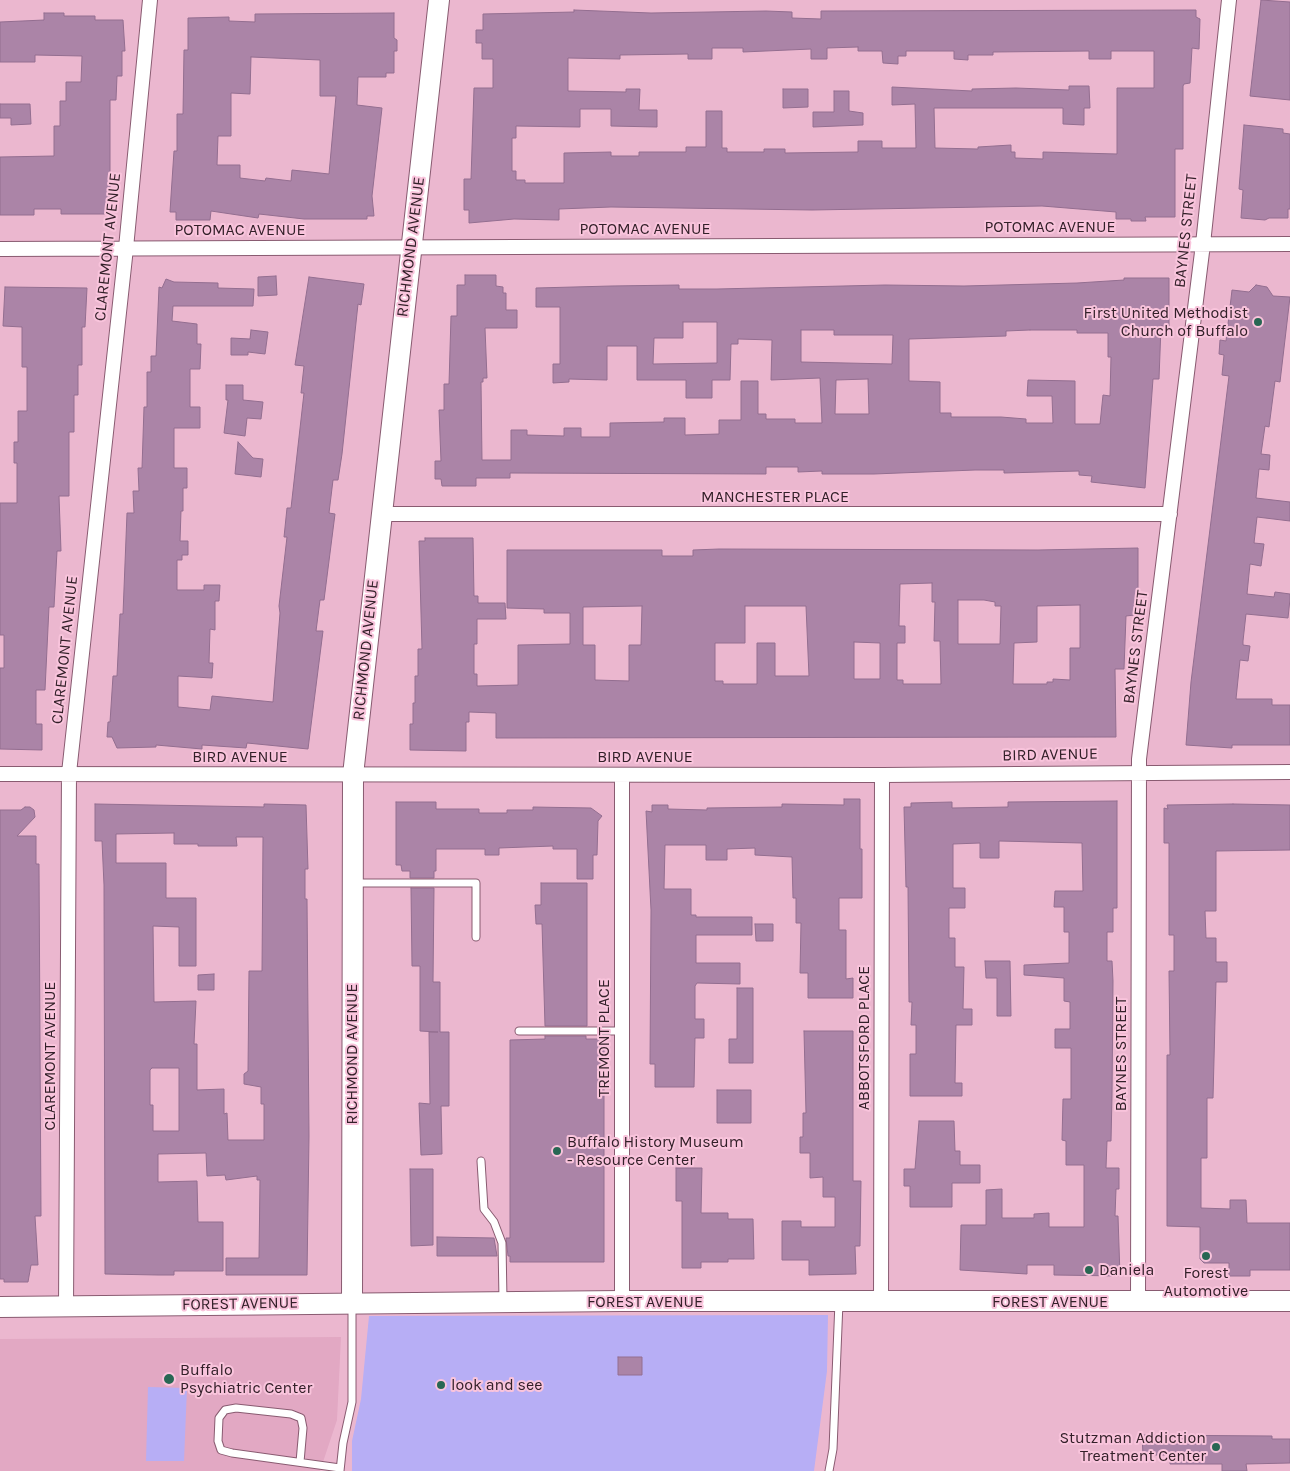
<!DOCTYPE html>
<style>
body{margin:0}
canvas{display:block;background:#ebb7cf}
</style>
<canvas width="1290" height="1471"></canvas>
<script>
const g = document.querySelector('canvas').getContext('2d');
g.lineJoin = 'round';
function paint(path, color) { g.fillStyle = color; g.fill(path, 'evenodd'); }
const toPath = rows => new Path2D(rows.map(r => 'M' + r).join(''));
function stroke(path, color, width, dash) { g.strokeStyle = color; g.lineWidth = width; g.lineCap = dash ? 'butt' : 'round'; g.setLineDash(dash || []); g.stroke(path); }
function drawText(font, color, halo, rows, align = 'center') {
  g.font = font + ' Karla,sans-serif'; g.lineWidth = 4; g.setLineDash([]); g.textBaseline = 'middle'; g.strokeStyle = halo; g.fillStyle = color; for (const [text, x, y, turn = 0] of rows) {
    g.save(); g.translate(x, y); g.rotate((+turn || 0) * Math.PI / 180); g.textAlign = isNaN(turn) ? turn : align; if (halo) g.strokeText(text, 0, 0); g.fillText(text, 0, 0); g.restore();
  }
}
paint(toPath([
 [341,1337,337,1420,320,1471,0,1471,0,1339]
]), '#e2a8c3');
paint(toPath([
 [828,1315,827,1371,814,1471,352,1471,352,1441,361,1399,369,1316],
 [148,1387,187,1388,184,1461,146,1461]
]), '#b7aef5');
const building = toPath([
 [1261,0,1290,2,1290,100,1250,96,1261,0],
 [574,10,651,13,766,11,792,12,792,18,821,19,821,11,1196,10,1196,17,1200,19,1199,49,1192,48,1190,83,1184,84,1183,86,1183,149,1175,149,1175,217,1145,217,1146,221,1131,221,1131,219,1116,219,1116,212,1042,206,812,210,611,207,559,209,559,220,514,219,469,223,469,210,464,210,464,179,471,179,474,88,493,88,493,59,482,59,482,43,476,43,476,30,483,30,483,14,574,12,574,10],
 [858,47,858,51,882,51,883,63,898,64,898,56,906,56,906,51,954,51,954,59,968,60,968,55,993,55,993,52,1089,51,1089,59,1111,59,1111,51,1154,51,1154,88,1117,88,1117,154,1043,152,1043,159,1015,158,1015,152,1011,152,1011,145,978,147,978,149,935,148,934,108,1063,108,1063,124,1084,125,1084,108,1090,108,1089,86,1069,86,1069,90,1016,88,972,89,972,91,892,87,892,105,915,104,916,148,882,148,882,141,858,141,858,152,785,153,785,149,764,149,764,152,727,152,727,148,722,148,722,111,706,111,706,147,686,147,686,152,639,152,639,156,611,156,611,152,564,153,564,183,525,183,525,180,516,180,516,171,512,171,512,138,516,138,516,126,580,127,580,109,611,109,611,126,657,127,657,110,639,110,640,89,626,89,626,92,568,91,568,58,620,59,620,55,688,54,688,59,712,59,712,48,743,48,743,52,811,49,811,59,827,59,827,48,858,47],
 [44,13,64,13,64,16,95,16,95,20,123,20,125,51,122,51,122,76,117,76,116,100,110,100,110,208,107,208,107,214,61,214,61,209,34,209,34,215,0,215,0,157,54,156,54,126,60,126,60,101,66,101,66,82,81,82,82,56,35,55,35,62,0,62,0,22,44,20,44,13],
 [394,13,394,38,397,40,397,51,394,51,394,73,386,73,386,77,358,77,357,105,382,108,372,196,374,216,367,216,367,219,304,219,259,214,258,218,211,211,210,220,176,220,176,212,170,212,171,196,174,151,177,151,177,114,183,114,184,50,188,50,188,18,229,17,229,21,255,22,255,14,394,13],
 [251,57,320,60,320,96,336,96,329,174,292,170,291,181,266,178,265,181,240,178,240,165,217,165,218,136,231,136,231,93,250,94,251,57],
 [783,89,808,89,808,107,783,108,783,89],
 [834,91,849,91,849,111,863,113,863,125,813,127,813,112,834,112,834,91],
 [0,104,30,104,31,124,11,125,11,118,0,118,0,104],
 [1244,125,1283,129,1283,133,1290,134,1290,209,1288,209,1288,218,1269,218,1265,220,1241,218,1243,190,1239,189,1244,125],
 [465,275,496,275,496,286,503,287,503,293,506,293,506,310,517,310,517,328,485,328,487,378,483,378,483,382,481,382,482,460,511,460,511,430,527,430,527,435,564,436,564,428,581,428,581,437,610,437,610,423,664,422,664,418,685,418,685,435,719,434,719,420,741,420,741,381,758,381,758,414,766,414,766,419,795,419,795,423,822,423,820,378,771,380,772,340,738,339,738,344,731,344,730,380,712,380,712,398,686,398,686,380,637,380,637,346,607,346,607,380,569,379,569,382,553,383,553,364,560,364,560,307,536,307,536,288,611,286,679,285,679,289,717,289,885,285,964,286,1077,283,1124,280,1124,278,1169,278,1169,326,1161,326,1159,379,1153,379,1145,488,1091,482,1092,476,1079,475,1079,471,1004,473,1004,470,975,470,874,474,822,474,822,471,798,472,798,467,766,467,766,474,510,473,510,478,476,478,476,486,442,486,441,479,435,479,435,461,441,461,439,410,444,410,444,384,449,384,451,316,457,316,457,285,465,285,465,275],
 [683,322,717,322,717,363,653,364,654,338,683,338,683,322],
 [801,330,834,330,834,335,893,335,892,364,801,362,801,330],
 [1030,330,1077,330,1077,333,1108,333,1108,357,1111,357,1110,396,1103,395,1100,424,1075,424,1075,381,1028,380,1027,396,1052,396,1053,423,1026,423,1026,419,1001,417,951,417,951,413,940,413,940,382,909,381,909,339,1006,336,1006,331,1030,330],
 [868,379,869,414,835,414,836,380,868,379],
 [276,276,277,295,258,296,258,277,276,276],
 [309,277,364,284,361,305,358,304,342,454,338,480,333,480,329,513,335,514,324,600,320,600,316,631,323,631,308,749,247,743,246,748,202,745,202,749,156,745,156,747,117,748,112,737,107,737,108,722,110,722,113,676,117,676,120,614,123,614,127,513,134,513,133,491,139,491,138,468,142,468,144,407,147,407,147,372,151,372,151,356,156,356,159,287,162,288,166,279,174,282,218,283,218,288,254,289,253,306,173,306,172,321,197,324,197,344,201,344,200,369,190,369,190,407,200,407,200,428,174,428,174,468,187,468,187,488,183,488,183,511,181,511,180,541,188,541,188,555,182,555,182,560,177,560,177,590,204,590,204,585,220,585,219,601,215,601,215,630,210,629,209,663,213,663,212,678,178,676,178,707,210,710,212,696,273,702,280,613,279,606,287,537,284,537,287,508,291,508,304,393,301,393,304,366,295,365,309,277],
 [1256,285,1267,287,1273,296,1290,297,1280,382,1275,381,1269,427,1265,426,1261,454,1270,455,1269,470,1259,469,1256,498,1290,502,1290,521,1257,517,1254,543,1264,544,1261,566,1250,564,1247,594,1274,597,1275,592,1290,594,1290,599,1288,618,1246,614,1243,641,1243,645,1250,646,1248,661,1240,660,1236,699,1272,699,1272,705,1290,705,1290,745,1232,745,1232,748,1186,745,1191,682,1229,376,1222,375,1224,355,1219,354,1220,340,1226,341,1232,290,1249,292,1256,285],
 [5,287,87,288,85,327,82,327,82,365,78,365,78,395,74,395,74,432,69,432,69,496,59,496,61,551,57,551,54,607,49,607,45,690,36,690,36,724,42,724,42,750,0,749,0,668,4,668,4,635,0,635,0,503,17,503,17,463,14,463,14,442,18,442,18,411,27,411,27,367,22,367,22,327,3,326,5,287],
 [251,330,268,332,265,354,248,352,248,355,231,355,231,338,250,339,251,330],
 [226,385,243,385,243,400,263,402,261,419,247,418,245,436,224,433,228,400,226,400,226,385],
 [238,442,253,458,263,459,261,477,235,474,238,442],
 [425,538,473,538,474,596,478,596,478,603,505,603,506,619,477,619,477,644,474,644,474,674,477,674,477,686,518,685,518,645,570,644,570,613,544,613,544,609,507,608,507,550,662,550,662,556,693,556,693,550,719,549,1038,550,1138,548,1138,602,1135,615,1126,616,1124,669,1115,669,1116,737,496,738,496,713,469,712,469,722,466,722,466,751,410,750,410,724,413,724,413,703,415,703,415,676,418,676,418,649,422,649,419,541,425,541,425,538],
 [932,583,932,602,935,602,934,641,940,641,941,684,903,684,903,680,897,680,897,643,905,643,905,626,899,626,900,584,932,583],
 [958,600,984,600,995,602,995,606,1001,606,1000,644,958,644,958,600],
 [1080,605,1080,648,1070,648,1070,680,1053,679,1053,682,1047,682,1047,684,1013,684,1014,643,1037,642,1037,606,1080,605],
 [642,606,641,645,629,645,629,681,595,680,595,645,583,645,583,607,642,606],
 [745,606,806,606,809,676,775,676,775,643,757,643,757,684,723,684,723,681,715,681,715,643,745,643,745,606],
 [854,642,880,643,880,679,854,679,854,642],
 [844,799,860,799,860,849,862,849,862,898,839,898,839,930,846,930,846,979,853,978,853,998,808,998,808,973,800,973,801,923,796,923,796,898,793,898,792,857,755,855,755,848,727,849,727,860,706,860,706,845,665,845,664,889,691,889,691,915,696,915,696,917,752,917,752,935,696,935,696,963,740,963,740,984,697,983,695,986,695,1019,704,1019,704,1038,695,1038,694,1087,655,1087,655,1064,650,1064,651,910,646,811,652,812,652,805,668,805,668,809,707,810,707,808,782,807,782,804,844,805,844,799],
 [1117,801,1117,908,1113,908,1113,932,1107,932,1107,961,1112,961,1113,981,1112,1096,1111,1141,1107,1141,1106,1168,1119,1168,1119,1189,1116,1189,1115,1216,1118,1216,1120,1276,1054,1275,1054,1265,1027,1265,1027,1274,960,1270,961,1225,986,1225,986,1190,1002,1189,1002,1218,1034,1218,1034,1214,1049,1213,1049,1227,1084,1227,1084,1165,1066,1165,1066,1141,1062,1140,1063,1099,1071,1099,1071,1048,1055,1048,1055,1029,1070,1029,1070,1002,1064,1001,1064,978,1024,975,1024,965,1069,963,1069,932,1064,932,1064,907,1054,907,1055,891,1083,891,1082,843,999,841,999,858,980,858,980,843,953,844,953,888,965,888,965,908,949,908,949,938,955,938,955,967,964,967,963,1009,972,1009,972,1025,956,1025,955,1083,962,1083,962,1096,910,1096,910,1054,916,1054,916,1025,911,1025,912,1002,909,1002,908,887,906,887,904,807,911,807,911,803,952,802,952,808,1008,807,1008,802,1117,801],
 [396,802,436,802,436,809,479,809,479,813,507,813,507,810,533,810,533,807,591,808,602,816,598,821,597,855,593,855,593,879,577,879,577,849,553,849,553,846,499,848,499,855,485,855,485,849,436,849,436,871,434,871,434,878,410,878,410,871,402,871,401,865,396,865,396,802],
 [95,804,264,807,264,804,306,805,308,869,305,869,305,899,307,899,309,1136,307,1275,226,1275,226,1258,259,1258,260,1180,257,1180,257,1176,226,1180,225,1175,207,1176,206,1153,158,1154,158,1182,197,1181,198,1222,223,1222,223,1271,174,1271,174,1275,158,1275,105,1274,104,885,102,841,95,841,95,804],
 [174,833,174,844,198,844,198,846,237,846,236,837,263,837,262,971,249,971,248,1071,244,1074,244,1084,261,1087,261,1104,264,1104,264,1140,228,1140,227,1113,224,1114,224,1089,197,1090,197,1044,194,1044,196,1001,154,1002,153,926,179,927,179,966,196,966,196,898,166,898,166,863,116,863,116,834,174,833],
 [152,1068,179,1068,179,1131,153,1131,153,1105,150,1105,150,1070,152,1068],
 [1233,804,1290,805,1290,850,1216,851,1216,911,1205,911,1206,938,1216,938,1216,962,1227,962,1227,982,1216,982,1213,1098,1207,1098,1207,1158,1201,1158,1201,1208,1230,1209,1230,1200,1246,1200,1247,1223,1290,1223,1290,1270,1250,1270,1250,1276,1229,1276,1229,1263,1204,1263,1200,1259,1200,1227,1167,1226,1167,1055,1170,1055,1169,971,1174,971,1174,935,1169,935,1169,843,1164,843,1164,808,1168,809,1167,805,1233,804],
 [25,807,30,807,34,810,35,817,17,836,36,836,36,864,39,864,41,1216,35,1216,38,1265,31,1265,28,1282,4,1282,4,1279,0,1279,0,810,21,810,25,807],
 [541,883,587,883,587,1026,545,1026,542,924,536,924,535,905,541,905,541,883],
 [411,888,434,888,433,982,440,982,440,1032,449,1032,449,1106,441,1106,442,1154,421,1155,419,1103,430,1104,429,1032,438,1032,420,1031,420,966,412,966,411,888],
 [755,924,773,924,773,941,756,941,755,924],
 [985,961,1010,961,1011,1016,997,1016,997,978,986,978,985,961],
 [214,974,214,990,198,990,198,975,214,974],
 [737,988,753,988,753,1063,729,1063,729,1039,737,1039,737,988],
 [804,1031,853,1031,853,1181,861,1181,860,1246,855,1246,856,1274,809,1275,809,1260,782,1260,782,1221,801,1221,801,1227,835,1227,835,1197,823,1197,823,1177,810,1178,810,1153,800,1153,800,1137,803,1137,803,1113,806,1113,804,1031],
 [545,1036,586,1036,586,1039,604,1039,604,1262,510,1262,510,1256,508,1256,506,1238,510,1238,510,1040,545,1039,545,1036],
 [717,1090,751,1090,751,1123,717,1123,717,1090],
 [919,1121,954,1121,955,1151,960,1151,960,1165,980,1165,980,1183,952,1183,952,1207,910,1207,910,1186,904,1186,904,1169,915,1169,919,1121],
 [676,1168,702,1168,701,1213,728,1213,728,1219,753,1219,754,1259,728,1259,728,1262,701,1262,701,1268,682,1268,682,1201,676,1201,676,1168],
 [410,1169,433,1169,433,1245,411,1246,410,1169],
 [437,1237,494,1238,497,1256,437,1256,437,1237],
 [618,1357,642,1357,642,1375,618,1375,618,1357],
 [1142,1435,1272,1436,1272,1439,1290,1439,1290,1463,1246,1464,1247,1471,1222,1471,1222,1464,1170,1464,1170,1455,1143,1455,1142,1435]
]);
paint(building, '#ab84a7');
stroke(building, '#936e90', 1);
const lane = toPath([
 [355,883,476,883,476,937],
 [519,1031,621,1031],
 [481,1161,484,1209,494,1222,502,1243,503,1300],
 [300,1462,303,1428,301,1418,291,1414,236,1408,225,1410,219,1418,218,1441,221,1450,232,1453,340,1468],
 [340,1471,343,1443,352,1402,352,1306],
 [829,1471,833,1449,839,1302]
]);
const street = toPath([
 [0,249,1290,244],
 [381,514,1170,514],
 [0,774,882,775,1290,772],
 [622,1301,622,775],
 [881,1302,882,775],
 [1138,1302,1139,759,1203,244,1229,0],
 [66,1306,69,773,126,248,150,0]
]);
const secondary = toPath([
 [352,1303,353,775,439,0],
 [0,1307,622,1301,1290,1301]
]);
stroke(lane, '#895b71', 9);
stroke(street, '#895b71', 16);
stroke(secondary, '#895b71', 22);
stroke(lane, '#fff', 7);
stroke(street, '#fff', 14);
stroke(secondary, '#fff', 20);
for (const [x, y, r, color] of [
 [1258,322,5,"#286753"],
 [557,1151,5,"#286753"],
 [1206,1256,5,"#286753"],
 [1089,1270,5,"#286753"],
 [169,1379,6,"#286753"],
 [441,1385,5,"#286753"],
 [1216,1447,5,"#286753"]
]) { const dot = new Path2D(); dot.arc(x, y, r, 0, 2 * Math.PI); g.fillStyle = color; g.fill(dot); stroke(dot, '#f9c4dc', 2); }
drawText('16px', '#332029', '#f9c4dc', [
 ["POTOMAC AVENUE",1050,227],
 ["POTOMAC AVENUE",645,229],
 ["POTOMAC AVENUE",240,230],
 ["BAYNES STREET",1186,231,-84],
 ["CLAREMONT AVENUE",108,247,-84],
 ["RICHMOND AVENUE",411,247,-83],
 ["MANCHESTER PLACE",775,497],
 ["BAYNES STREET",1136,647,-83],
 ["CLAREMONT AVENUE",65,650,-84],
 ["RICHMOND AVENUE",366,650,-84],
 ["BIRD AVENUE",1050,755,-1],
 ["BIRD AVENUE",240,757],
 ["BIRD AVENUE",645,757],
 ["TREMONT PLACE",604,1038,-90],
 ["ABBOTSFORD PLACE",864,1038,-90],
 ["RICHMOND AVENUE",352,1054,-90],
 ["BAYNES STREET",1121,1054,-90],
 ["CLAREMONT AVENUE",50,1056,-90],
 ["FOREST AVENUE",645,1302],
 ["FOREST AVENUE",1050,1302],
 ["FOREST AVENUE",240,1304,-1]
]);
drawText('16px', '#332029', '#f9c4dc', [
 ["First United Methodist",1248,313,"right"],
 ["Church of Buffalo",1248,331,"right"],
 ["Buffalo History Museum",567,1142],
 ["- Resource Center",567,1160],
 ["Daniela",1099,1270],
 ["Forest",1206,1273,"center"],
 ["Automotive",1206,1291,"center"],
 ["Buffalo",180,1370],
 ["Psychiatric Center",180,1388],
 ["look and see",451,1385],
 ["Stutzman Addiction",1206,1438,"right"],
 ["Treatment Center",1206,1456,"right"]
], 'left');
</script>
